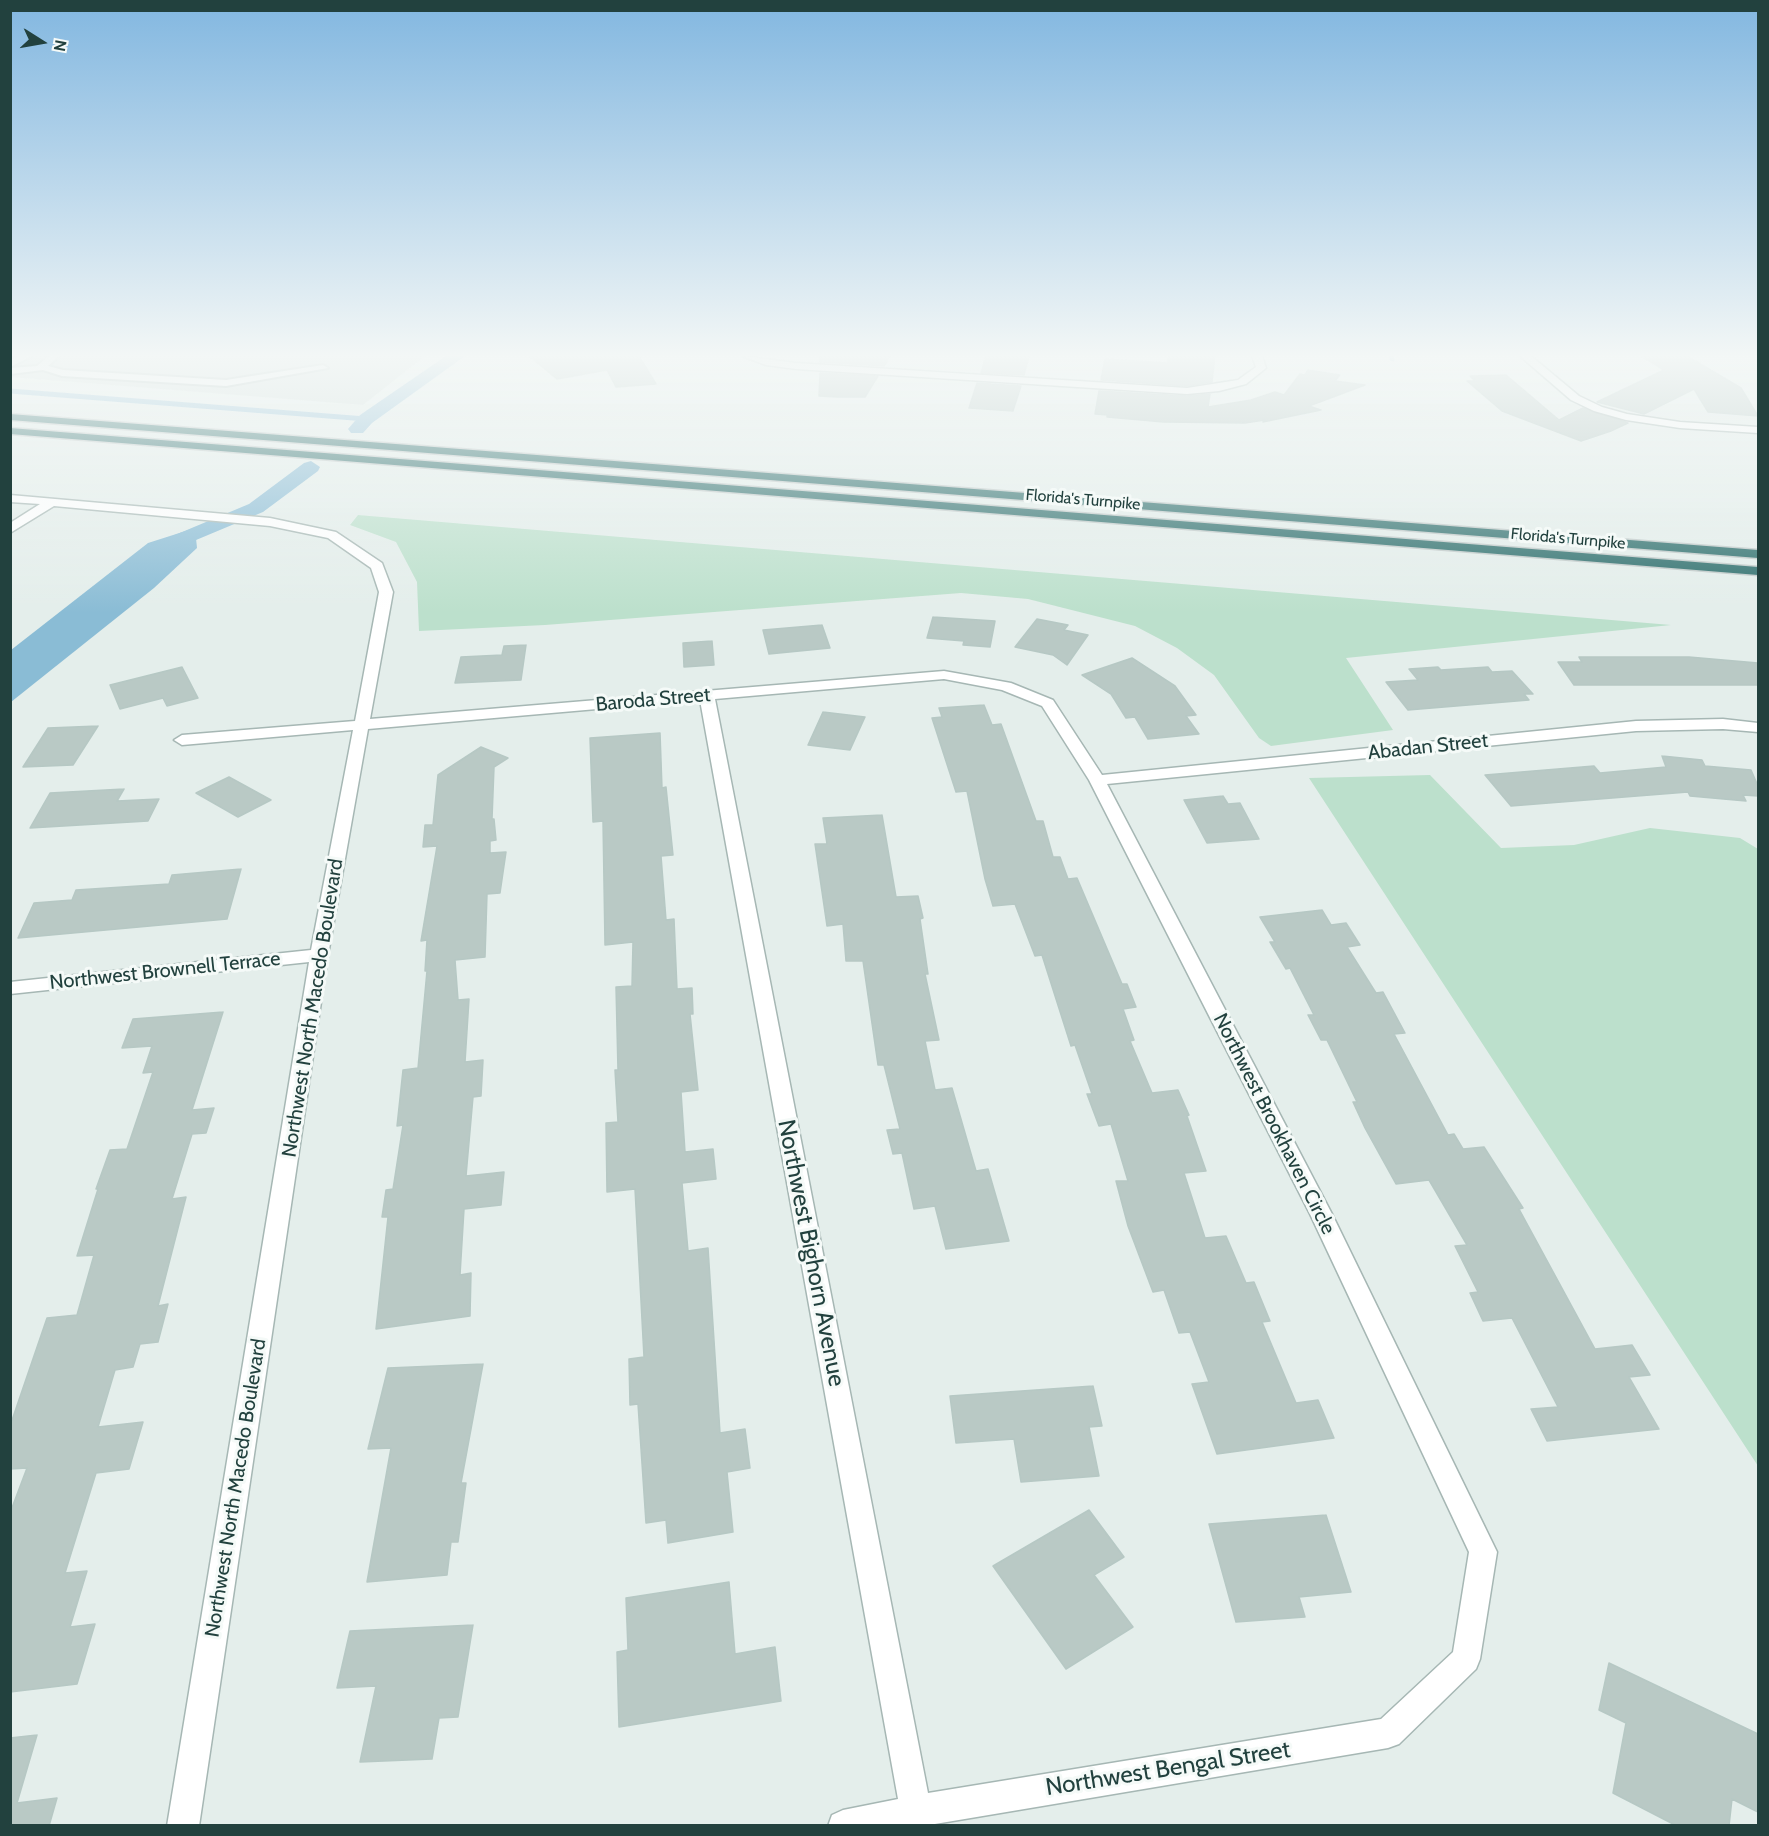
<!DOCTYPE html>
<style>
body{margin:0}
#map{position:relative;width:1769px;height:1836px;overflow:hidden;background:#e4eeeb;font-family:Cabin,sans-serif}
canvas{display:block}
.frame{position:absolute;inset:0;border:12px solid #22413e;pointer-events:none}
.north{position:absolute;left:12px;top:12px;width:60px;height:60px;-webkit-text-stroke:4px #f5faf8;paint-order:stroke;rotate:101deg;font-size:16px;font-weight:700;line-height:24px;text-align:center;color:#22413e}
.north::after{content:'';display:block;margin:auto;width:21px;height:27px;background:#22413e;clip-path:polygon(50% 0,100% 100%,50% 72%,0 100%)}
</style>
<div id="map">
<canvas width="1769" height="1836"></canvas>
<div class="frame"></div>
<div class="north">N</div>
</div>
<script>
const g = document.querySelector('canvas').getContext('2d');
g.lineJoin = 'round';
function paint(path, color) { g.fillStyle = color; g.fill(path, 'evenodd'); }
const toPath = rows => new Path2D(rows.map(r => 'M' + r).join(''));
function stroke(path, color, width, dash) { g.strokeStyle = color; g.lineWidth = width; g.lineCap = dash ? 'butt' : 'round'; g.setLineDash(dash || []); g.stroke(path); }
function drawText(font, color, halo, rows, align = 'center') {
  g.font = font + ' Cabin,sans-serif'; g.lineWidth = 6; g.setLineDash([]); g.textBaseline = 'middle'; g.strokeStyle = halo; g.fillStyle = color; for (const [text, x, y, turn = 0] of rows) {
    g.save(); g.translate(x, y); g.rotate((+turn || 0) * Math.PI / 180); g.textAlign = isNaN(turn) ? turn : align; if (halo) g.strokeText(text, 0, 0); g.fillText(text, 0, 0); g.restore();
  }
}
paint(toPath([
 [10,356,425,356,363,405,11,377]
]), '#d2dedb');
paint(toPath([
 [358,515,1671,625,1346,658,1393,730,1271,746,1259,738,1214,675,1177,648,1135,626,1028,599,961,593,545,625,419,631,417,582,396,542,350,525],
 [1430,775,1501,848,1574,845,1650,828,1740,838,1758,849,1758,1466,1309,778]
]), '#bce0cc');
paint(toPath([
 [195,528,197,548,154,588,11,702,11,650,148,543]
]), '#8abcd5');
stroke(toPath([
 [1391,356,1392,359],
 [10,391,366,419]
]), '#8abcd5', 5);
paint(toPath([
 [446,356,465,356,372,423,363,433,351,433,348,429,360,415,446,356],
 [311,461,320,467,318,471,263,512,165,553,151,553,148,549,151,545,249,504,304,463,311,461]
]), '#8abcd5');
const building = toPath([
 [529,356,639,356,656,384,616,387,607,370,557,379,529,356],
 [820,356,890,356,884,366,820,362,820,356],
 [986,356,1029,356,1024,375,981,373,986,356],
 [1169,356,1215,356,1212,382,1187,386,1101,380,1105,359,1167,363,1169,356],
 [1641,356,1687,356,1741,388,1758,416,1708,412,1694,389,1644,414,1597,402,1664,370,1641,356],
 [1308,370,1340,375,1335,381,1365,385,1309,406,1321,410,1263,422,1265,420,1245,423,1163,422,1107,417,1107,415,1095,414,1099,391,1187,396,1210,394,1208,407,1251,400,1275,392,1284,395,1300,374,1305,375,1308,370],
 [820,373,878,376,865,397,837,397,819,396,820,373],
 [1506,375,1559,420,1583,408,1628,423,1611,431,1581,441,1502,411,1467,381,1475,381,1470,376,1506,375],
 [977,383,1021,386,1013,411,969,408,977,383],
 [933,617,995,621,990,647,963,645,964,641,927,638,933,617],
 [1037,619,1068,625,1064,630,1088,635,1067,665,1053,655,1015,647,1037,619],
 [822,625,830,648,769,654,763,630,822,625],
 [712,641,714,665,684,667,683,643,712,641],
 [526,645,521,680,455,683,461,657,502,655,504,646,526,645],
 [1579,657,1689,657,1758,663,1758,685,1574,685,1558,662,1582,662,1579,657],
 [1132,658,1175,686,1196,715,1186,716,1199,734,1148,739,1135,717,1126,718,1111,694,1082,675,1132,658],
 [182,667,198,698,167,706,163,698,120,709,110,685,182,667],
 [1438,667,1441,670,1488,667,1492,672,1512,671,1533,694,1524,694,1529,700,1408,710,1386,682,1418,680,1409,669,1438,667],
 [984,705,992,725,1001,724,1036,821,1043,821,1053,857,1060,857,1068,879,1077,878,1122,984,1127,984,1136,1007,1123,1009,1134,1040,1130,1041,1152,1093,1178,1090,1189,1115,1187,1116,1206,1171,1184,1173,1205,1238,1226,1236,1246,1283,1254,1282,1270,1321,1262,1322,1296,1403,1318,1400,1334,1438,1217,1454,1192,1384,1209,1382,1190,1332,1179,1333,1164,1290,1153,1292,1128,1226,1116,1181,1128,1181,1111,1124,1099,1126,1087,1094,1092,1094,1075,1045,1071,1046,1042,955,1035,956,1015,904,993,906,985,879,967,791,956,792,932,718,942,717,939,708,984,705],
 [823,712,865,717,850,750,808,745,823,712],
 [98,726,73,765,23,767,48,728,98,726],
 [660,733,662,788,666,787,673,855,661,856,666,920,674,919,677,989,692,988,693,1014,690,1014,698,1090,681,1092,685,1152,713,1149,716,1179,682,1183,688,1251,708,1248,720,1433,745,1429,750,1468,727,1472,733,1532,668,1543,666,1520,646,1523,638,1404,630,1405,629,1359,644,1357,635,1189,607,1192,606,1123,618,1122,615,1070,618,1070,616,987,632,986,633,942,605,945,603,821,593,822,590,738,660,733],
 [481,747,508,758,494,767,492,819,494,819,496,840,490,841,490,853,506,852,500,893,487,894,485,957,455,960,458,1000,469,999,465,1062,483,1060,481,1096,473,1097,466,1176,504,1172,501,1205,464,1209,460,1275,471,1273,470,1316,376,1329,388,1217,382,1217,386,1190,393,1189,403,1125,397,1126,403,1070,418,1068,427,971,425,971,427,940,421,941,437,846,423,847,425,825,433,825,438,775,481,747],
 [1662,756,1702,760,1705,766,1751,770,1758,786,1758,796,1743,795,1746,801,1690,796,1688,792,1511,806,1485,775,1594,766,1600,773,1666,767,1662,756],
 [229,777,271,800,238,817,196,793,229,777],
 [124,789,117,801,159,799,148,821,30,828,50,793,124,789],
 [1223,796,1228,804,1240,803,1259,839,1207,843,1184,800,1223,796],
 [882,815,896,897,918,896,923,918,920,919,928,974,925,974,939,1040,925,1041,935,1090,952,1088,976,1171,988,1169,1009,1241,946,1249,935,1206,914,1209,902,1153,893,1154,887,1130,900,1129,884,1065,878,1065,863,961,846,961,843,924,827,926,815,844,827,844,823,818,882,815],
 [241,869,227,919,18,938,34,903,72,900,76,890,169,884,172,875,241,869],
 [1322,910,1331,925,1346,923,1360,945,1347,947,1376,993,1383,992,1405,1033,1394,1034,1448,1135,1454,1134,1463,1149,1484,1147,1523,1208,1519,1209,1595,1349,1632,1345,1650,1375,1629,1377,1659,1429,1547,1441,1531,1409,1558,1407,1512,1318,1483,1321,1470,1293,1478,1292,1455,1246,1467,1245,1429,1180,1396,1184,1365,1128,1353,1102,1357,1102,1327,1040,1321,1040,1308,1015,1314,1015,1290,968,1286,969,1270,942,1275,942,1260,917,1322,910],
 [223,1012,192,1110,214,1108,206,1133,192,1134,172,1199,186,1197,158,1306,168,1304,158,1342,140,1344,133,1367,115,1370,98,1427,143,1422,129,1469,96,1473,65,1573,87,1571,70,1627,95,1624,77,1684,10,1692,10,1513,27,1468,10,1469,10,1426,47,1318,77,1315,94,1255,77,1256,98,1189,96,1189,110,1150,127,1149,153,1072,143,1073,152,1046,122,1048,133,1019,223,1012],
 [483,1364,461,1483,466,1483,458,1542,451,1542,447,1575,367,1582,391,1448,368,1449,388,1368,483,1364],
 [1093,1386,1102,1426,1089,1427,1099,1476,1021,1482,1014,1439,956,1443,950,1396,1093,1386],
 [1089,1510,1124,1557,1094,1575,1133,1627,1066,1669,993,1566,1089,1510],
 [1326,1515,1351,1592,1299,1597,1305,1617,1236,1622,1209,1524,1326,1515],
 [729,1582,735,1654,775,1647,781,1701,619,1727,617,1652,628,1650,626,1598,729,1582],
 [473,1625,458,1717,439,1718,432,1759,360,1762,376,1686,337,1688,350,1631,473,1625],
 [1609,1663,1758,1734,1758,1812,1732,1799,1729,1826,1677,1826,1613,1793,1626,1723,1599,1710,1609,1663],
 [37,1735,17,1803,57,1798,49,1826,10,1826,10,1738,37,1735]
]);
paint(building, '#b9c9c5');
stroke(building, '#b6c8c4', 1.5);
const lane = toPath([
 [20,356,32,356,10,367,10,360,20,356],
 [49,356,59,356,48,366,63,370,226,380,323,365,328,368,226,386,62,376,43,370,10,374,10,368,37,366,49,356]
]);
const street = toPath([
 [742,356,796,363,1187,388,1238,380,1256,367,1252,356,1262,356,1266,368,1246,384,1219,391,1187,394,796,369,766,365,742,356],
 [1520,356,1531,356,1579,396,1602,407,1627,414,1680,422,1758,427,1758,433,1680,428,1626,420,1594,411,1571,400,1520,356],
 [10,495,270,518,336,532,382,563,393,592,370,719,944,671,1011,683,1053,700,1102,775,1636,721,1723,719,1758,723,1758,732,1723,729,1636,731,1107,784,1332,1214,1497,1552,1480,1659,1476,1669,1399,1744,1388,1748,923,1826,828,1826,832,1815,843,1810,898,1799,700,700,368,729,328,955,199,1826,167,1826,309,962,10,994,10,982,311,950,353,730,182,745,174,740,182,735,355,721,379,592,371,568,328,538,270,526,54,506,10,533,10,523,40,504,10,502,10,495],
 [944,679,1002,690,1042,706,1089,780,1310,1214,1469,1552,1453,1652,1381,1719,928,1793,715,699,944,679]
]);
const highway = toPath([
 [10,414,1758,550,1758,558,10,420,10,414],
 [10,428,1758,567,1758,575,10,434,10,428]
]);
stroke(lane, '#a6b7b4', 4);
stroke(street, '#a6b7b4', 3);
stroke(highway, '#c1cac9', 3);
paint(lane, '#fff');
paint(street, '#fff');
paint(highway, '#2d6e6c');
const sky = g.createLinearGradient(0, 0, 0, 613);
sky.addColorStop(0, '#82b7e0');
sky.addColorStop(0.58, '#f3f7f6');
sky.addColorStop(1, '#f3f7f600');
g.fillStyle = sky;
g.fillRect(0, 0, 1769, 613);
drawText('16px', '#22413e', '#f5faf8', [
 ["Florida's Turnpike",1083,500,5],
 ["Florida's Turnpike",1568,539,5]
]);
drawText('20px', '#22413e', '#f5faf8', [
 ["Baroda Street",653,700,-5],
 ["Abadan Street",1428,747,-6],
 ["Northwest Brownell Terrace",165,971,-6],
 ["Northwest North Macedo Boulevard",313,1008,-81],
 ["Northwest Brookhaven Circle",1274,1124,63],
 ["Northwest North Macedo Boulevard",236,1488,-81]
]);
drawText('24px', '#22413e', '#f5faf8', [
 ["Northwest Bighorn Avenue",811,1253,79],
 ["Northwest Bengal Street",1168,1769,-9]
]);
</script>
